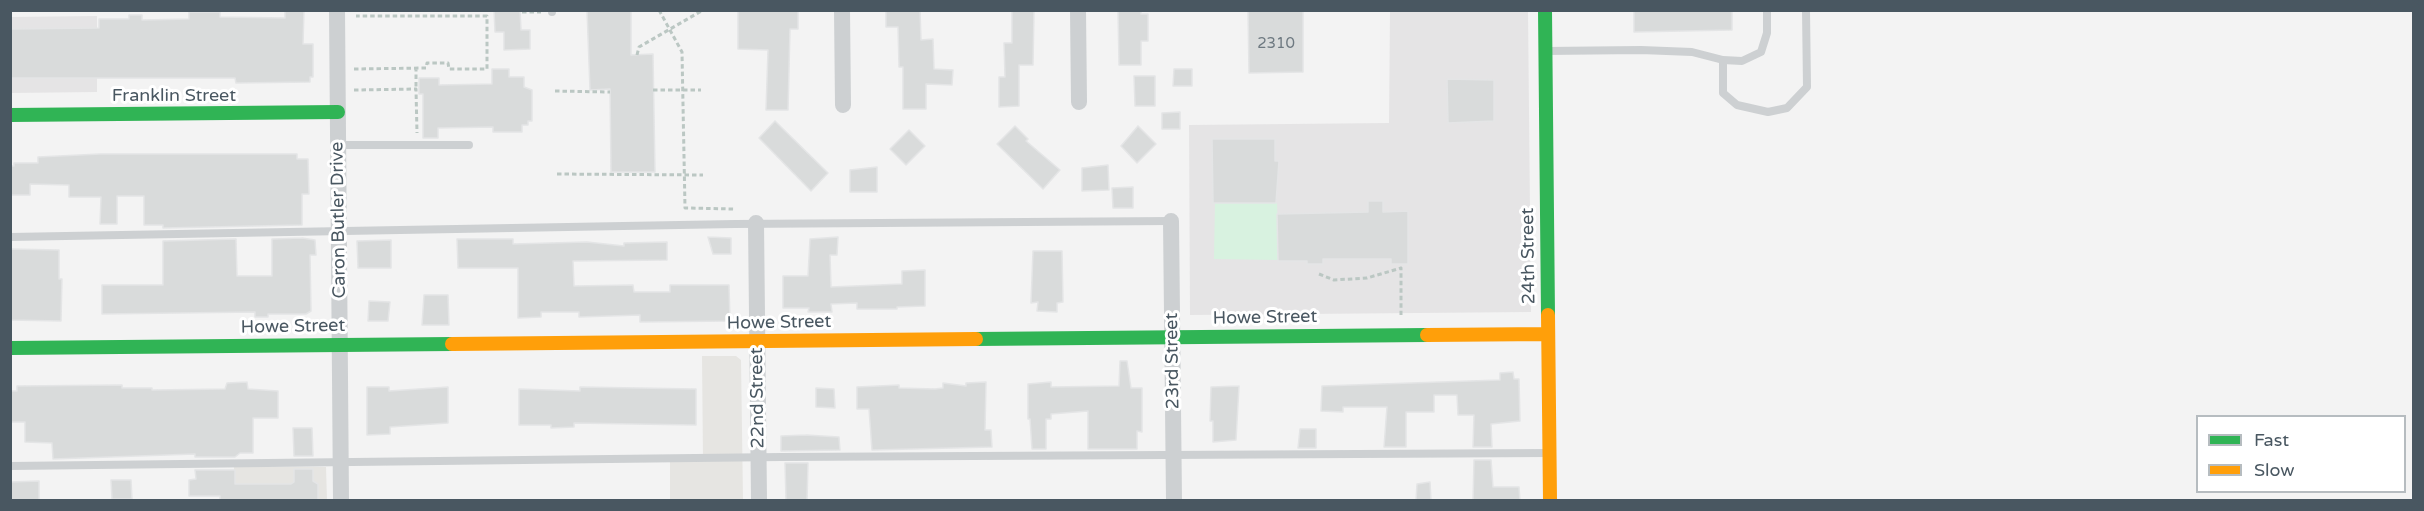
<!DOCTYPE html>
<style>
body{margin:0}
#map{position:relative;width:2424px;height:511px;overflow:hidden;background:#f3f3f3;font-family:"Varela Round",sans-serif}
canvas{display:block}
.frame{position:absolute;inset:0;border:12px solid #495761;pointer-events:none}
.legend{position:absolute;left:2196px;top:415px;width:210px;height:78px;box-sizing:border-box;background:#fff;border:2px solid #b6bcc0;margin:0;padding:8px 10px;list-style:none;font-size:18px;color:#495761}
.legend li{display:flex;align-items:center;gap:12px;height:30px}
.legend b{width:30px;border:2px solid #b6bcc0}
</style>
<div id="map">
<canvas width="2424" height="511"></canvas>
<div class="frame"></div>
<ul class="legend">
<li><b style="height:8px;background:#30b455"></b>Fast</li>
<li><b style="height:8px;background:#ff9f0a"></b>Slow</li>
</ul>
</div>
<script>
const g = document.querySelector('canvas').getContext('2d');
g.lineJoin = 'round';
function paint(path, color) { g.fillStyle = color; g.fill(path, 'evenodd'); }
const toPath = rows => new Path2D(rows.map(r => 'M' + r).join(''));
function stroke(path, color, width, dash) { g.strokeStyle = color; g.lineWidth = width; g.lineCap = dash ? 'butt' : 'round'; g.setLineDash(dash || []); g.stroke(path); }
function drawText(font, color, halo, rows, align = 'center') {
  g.font = font + ' "Varela Round",sans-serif'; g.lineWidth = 6; g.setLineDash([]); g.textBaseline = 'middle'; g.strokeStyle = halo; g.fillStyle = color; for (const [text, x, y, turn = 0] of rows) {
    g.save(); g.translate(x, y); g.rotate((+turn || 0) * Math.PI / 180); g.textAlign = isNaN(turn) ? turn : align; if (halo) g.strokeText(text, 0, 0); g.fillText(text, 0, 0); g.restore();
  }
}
paint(toPath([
 [702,356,736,356,741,360,743,500,670,500,670,462,703,461],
 [234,467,326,467,327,500,234,500]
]), '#e6e5e2');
paint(toPath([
 [1390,11,1528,11,1531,312,1190,315,1189,125,1389,123],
 [97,16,97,92,11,93,10,17]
]), '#e5e4e5');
paint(toPath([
 [1215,202,1277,203,1279,260,1214,259]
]), '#d8f2e0');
const building = toPath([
 [285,10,304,10,303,44,313,44,313,77,310,77,310,82,236,83,235,78,10,78,10,29,99,28,99,19,129,19,129,15,142,15,142,20,189,19,189,12,220,12,220,17,285,18,285,10],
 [494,10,520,10,521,30,530,30,530,49,504,50,504,32,495,32,494,10],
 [587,10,631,10,631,55,653,54,655,172,611,172,610,89,590,90,587,10],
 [738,10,798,10,798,29,790,29,788,110,766,110,768,50,738,49,738,10],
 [886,10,920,10,921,40,933,39,934,69,953,70,952,85,926,84,926,109,903,109,903,67,899,67,898,27,886,27,886,10],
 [1012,10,1034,10,1033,65,1019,65,1019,106,999,107,999,77,1005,77,1004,43,1012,43,1012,10],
 [1118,10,1141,10,1141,14,1148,14,1148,41,1141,41,1141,65,1119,65,1118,10],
 [1248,10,1303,10,1303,72,1249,73,1248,10],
 [1634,10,1732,10,1732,30,1634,32,1634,10],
 [492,69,509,69,509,77,524,77,524,87,532,90,532,121,528,121,528,125,522,125,522,132,493,132,493,127,438,128,438,138,423,138,423,94,419,94,419,78,439,78,439,85,492,84,492,69],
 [1174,69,1192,69,1192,86,1173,86,1174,69],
 [1134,76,1155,76,1155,106,1135,106,1134,76],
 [1447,79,1494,80,1494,121,1448,123,1447,79],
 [1180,112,1180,129,1162,129,1162,113,1180,112],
 [775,121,828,173,811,191,759,138,775,121],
 [1015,126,1028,139,1026,141,1060,170,1043,189,997,144,1015,126],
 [1138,126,1156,144,1137,163,1121,146,1138,126],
 [909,130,925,146,906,165,890,149,909,130],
 [1212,139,1275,139,1275,161,1279,161,1276,203,1213,203,1212,139],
 [100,154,297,154,297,159,308,159,309,194,302,194,302,225,163,228,163,225,144,225,144,196,117,196,117,224,100,224,101,197,69,197,69,185,30,184,30,195,10,195,10,166,14,166,14,163,38,163,38,157,100,154],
 [1108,165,1109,190,1082,191,1082,168,1108,165],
 [877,167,877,192,850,192,850,170,877,167],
 [1133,187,1133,208,1113,208,1112,188,1133,187],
 [1368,201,1383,201,1383,212,1408,211,1408,264,1391,264,1391,259,1323,259,1323,264,1307,264,1307,261,1278,261,1277,214,1368,212,1368,201],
 [708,237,731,238,731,254,713,254,708,237],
 [838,237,837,255,830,255,831,287,902,284,902,271,925,270,925,306,897,307,897,309,857,309,857,303,831,304,832,312,808,312,809,308,783,308,783,276,808,276,810,239,838,237],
 [302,238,315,240,316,255,310,255,311,311,306,314,268,314,268,317,255,317,255,312,102,314,102,285,163,285,163,241,236,239,237,276,272,276,272,239,302,238],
 [457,239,513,239,513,244,587,242,624,246,624,243,667,242,667,260,573,261,574,286,633,285,634,292,670,292,670,285,729,285,730,321,640,322,640,315,579,317,579,312,541,312,541,317,518,318,518,268,458,268,457,239],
 [391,240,391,268,358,268,357,241,391,240],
 [10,249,59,250,59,279,62,279,61,321,10,320,10,249],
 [1033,251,1062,251,1063,302,1057,303,1057,312,1037,311,1038,302,1031,303,1033,251],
 [424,295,448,295,449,325,422,325,424,295],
 [369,301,390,302,388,321,368,321,369,301],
 [1120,361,1127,361,1131,388,1142,388,1142,432,1137,431,1137,449,1088,449,1088,411,1051,414,1051,419,1046,419,1046,449,1032,449,1030,419,1028,419,1028,384,1051,382,1051,387,1119,386,1120,361],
 [1513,372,1514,379,1519,379,1520,421,1491,424,1492,447,1473,447,1474,415,1458,415,1457,395,1434,395,1434,412,1406,412,1406,447,1384,447,1387,407,1343,407,1343,412,1321,411,1322,386,1500,380,1500,373,1513,372],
 [247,382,248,389,278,391,278,418,253,418,253,453,240,453,235,457,195,457,195,454,53,459,52,443,25,442,25,422,10,422,10,391,17,391,17,386,122,385,122,388,152,388,152,390,225,389,227,383,247,382],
 [986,382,985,430,991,430,992,447,872,450,869,409,857,409,857,387,899,385,899,388,935,389,943,388,943,383,966,386,966,383,986,382],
 [1239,386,1236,440,1213,442,1213,421,1210,421,1211,387,1239,386],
 [367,387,389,387,389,391,448,387,448,423,390,427,390,434,367,435,367,387],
 [580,387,696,389,696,425,574,423,574,427,551,428,551,425,519,425,519,389,580,391,580,387],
 [816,388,834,389,835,408,816,407,816,388],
 [293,428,312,428,313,456,294,456,293,428],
 [1300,429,1316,429,1316,448,1298,448,1300,429],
 [806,435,839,437,840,450,781,451,781,436,806,435],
 [1474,460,1491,460,1493,487,1519,487,1520,501,1473,501,1474,460],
 [785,463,808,463,807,501,786,501,785,463],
 [294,469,313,469,313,481,318,484,318,501,220,501,220,496,189,496,189,480,196,479,195,470,235,470,235,484,291,484,294,482,294,469],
 [111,480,131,480,132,499,112,499,111,480],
 [39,481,39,501,10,501,10,482,39,481],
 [1430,482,1431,501,1416,501,1417,484,1430,482]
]);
paint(building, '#d9dbdb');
stroke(building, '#e4e5e6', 1.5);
stroke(toPath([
 [659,10,682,52,685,208,734,209,734,211],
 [522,12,541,12],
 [637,55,639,47,703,10],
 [416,67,416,89],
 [354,69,426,68,427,63,448,63,449,69,487,69,487,16,356,16],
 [354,90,416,89,417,133],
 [653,90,701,90],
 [555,91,610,92],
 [557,174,703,175],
 [1319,274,1334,280,1367,278,1401,268,1401,315]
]), '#bbc7c3', 3, [4.5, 3]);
stroke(toPath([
 [552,10,552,12],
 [1545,51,1641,50,1692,52,1723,60,1742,61,1761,52,1767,33,1767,10],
 [1723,60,1723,93,1737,105,1768,112,1787,108,1807,87,1806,10],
 [338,145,469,145],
 [10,237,735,224,1171,221],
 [10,466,781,457,1549,453]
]), '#cdd0d2', 8);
stroke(toPath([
 [337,10,341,500],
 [842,10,843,105],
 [1078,10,1079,102],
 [1171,221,1174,500],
 [756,223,759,500]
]), '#cdd0d2', 16);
stroke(toPath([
 [1545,10,1548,315],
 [10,115,338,112],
 [976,339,1427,335],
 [10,348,452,344]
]), '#30b455', 14);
stroke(toPath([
 [1548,315,1550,500],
 [1427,335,1548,334],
 [452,344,976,339]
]), '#ff9f0a', 14);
drawText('15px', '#6e7981', null, [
 ["2310",1276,44]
]);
drawText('18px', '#495761', '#fff', [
 ["Franklin Street",174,96],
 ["Caron Butler Drive",339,220,-91],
 ["24th Street",1529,256,-91],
 ["Howe Street",1265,318,-1],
 ["Howe Street",779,323,-1],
 ["Howe Street",293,327,-1],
 ["23rd Street",1173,361,-91],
 ["22nd Street",758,398,-91]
]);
</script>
